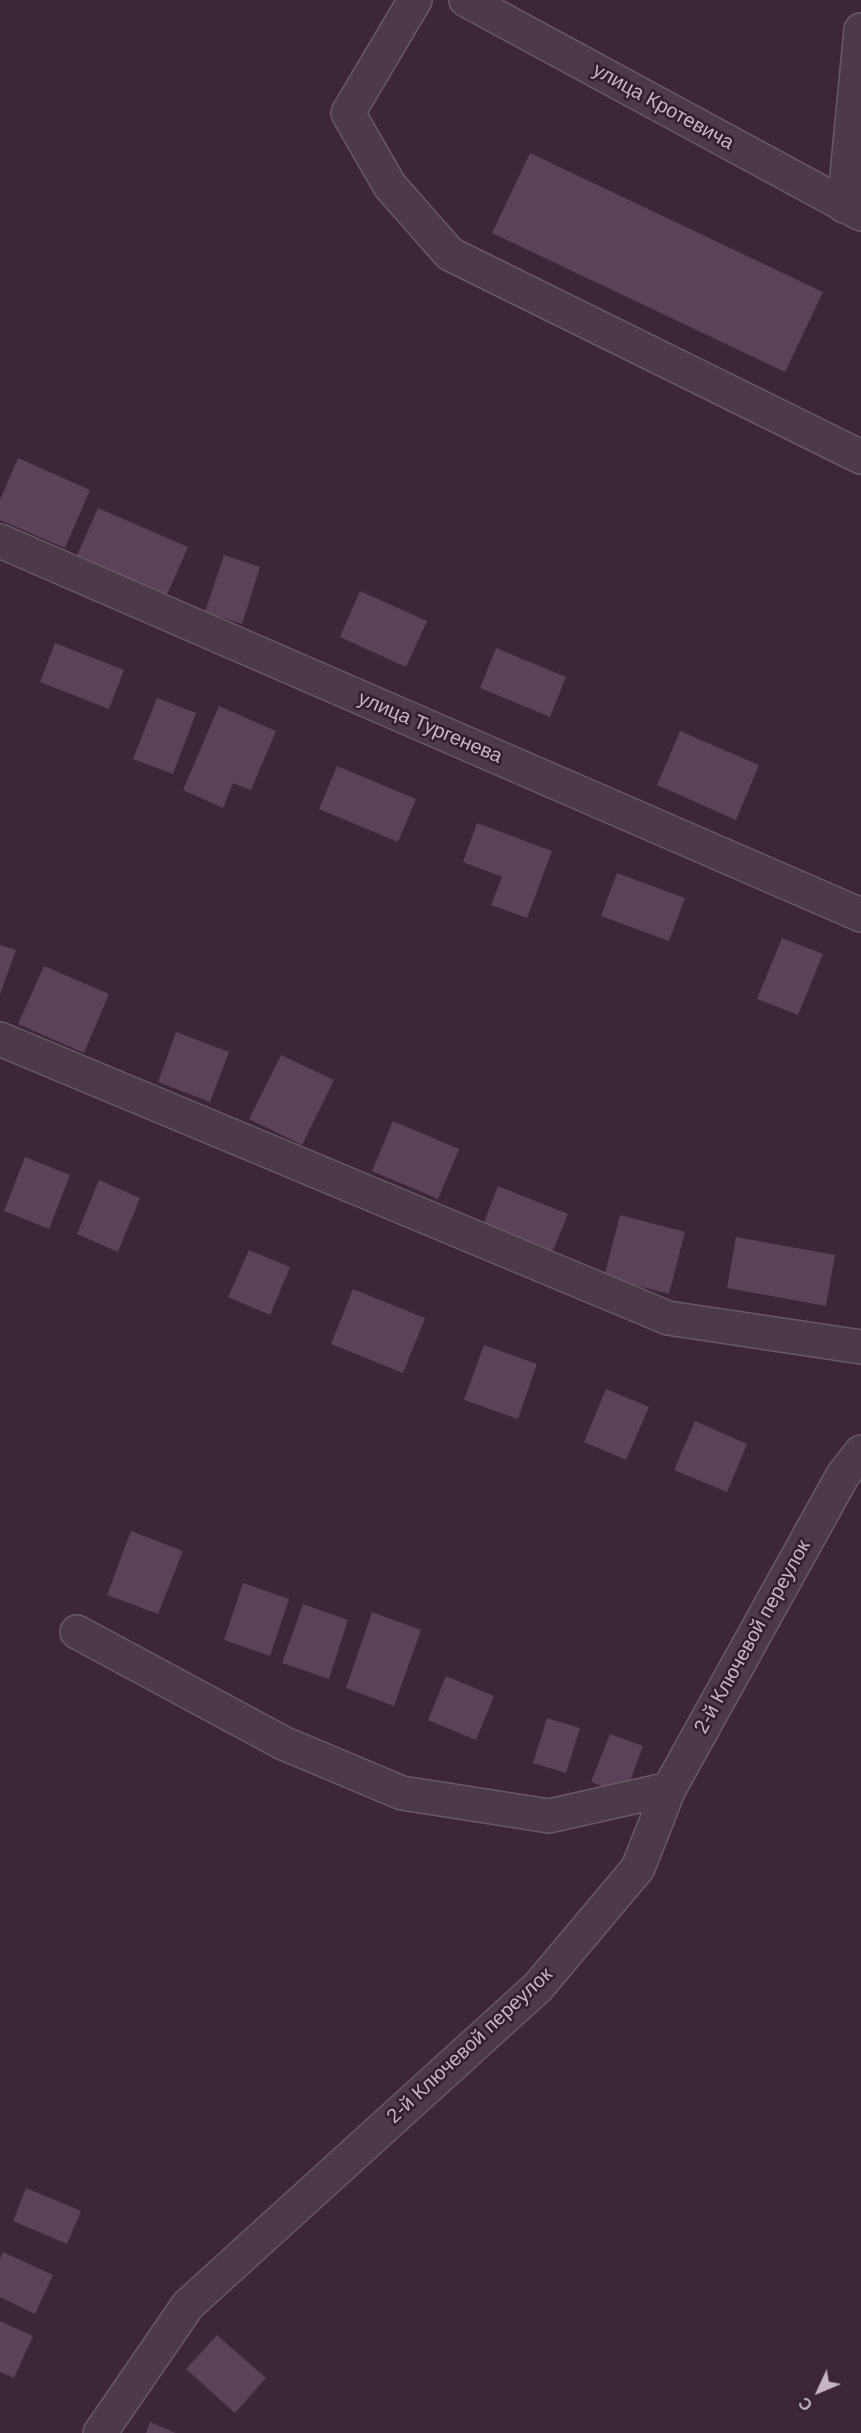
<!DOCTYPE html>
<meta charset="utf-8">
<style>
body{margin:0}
#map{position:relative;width:861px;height:2433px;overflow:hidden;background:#3c2638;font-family:Arial,sans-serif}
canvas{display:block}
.north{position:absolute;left:789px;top:2361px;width:60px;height:60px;-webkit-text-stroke:4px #311f2e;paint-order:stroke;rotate:226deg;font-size:16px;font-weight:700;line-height:24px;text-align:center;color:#c7b5c4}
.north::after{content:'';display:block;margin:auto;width:21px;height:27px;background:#c7b5c4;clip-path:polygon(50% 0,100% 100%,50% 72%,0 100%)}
</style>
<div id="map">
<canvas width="861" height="2433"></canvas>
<div class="north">С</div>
</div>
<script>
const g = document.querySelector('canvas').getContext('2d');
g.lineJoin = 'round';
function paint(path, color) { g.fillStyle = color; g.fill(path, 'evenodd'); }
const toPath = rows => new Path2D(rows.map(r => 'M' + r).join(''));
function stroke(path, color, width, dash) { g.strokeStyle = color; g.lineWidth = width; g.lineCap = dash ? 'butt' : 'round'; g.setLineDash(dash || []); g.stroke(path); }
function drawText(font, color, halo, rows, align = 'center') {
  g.font = font + ' Arial,sans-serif'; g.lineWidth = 5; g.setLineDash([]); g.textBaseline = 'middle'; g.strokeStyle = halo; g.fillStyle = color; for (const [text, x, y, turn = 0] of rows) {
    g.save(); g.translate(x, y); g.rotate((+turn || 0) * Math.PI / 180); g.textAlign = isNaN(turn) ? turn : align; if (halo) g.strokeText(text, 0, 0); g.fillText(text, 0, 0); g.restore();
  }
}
paint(toPath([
 [530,153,823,292,785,372,492,233],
 [18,458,90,490,65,548,0,520,0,500],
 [98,508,188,547,163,604,74,562],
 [224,555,260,567,242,624,205,612],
 [360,591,427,621,406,667,340,637],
 [55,643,124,670,109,709,40,682],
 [496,648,566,677,550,717,480,688],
 [157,698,196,713,173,774,133,759],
 [219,706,276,731,251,790,233,783,223,808,183,790],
 [680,731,759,765,736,820,657,785],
 [337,766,416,799,398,842,319,809],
 [477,823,552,851,527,918,491,905,502,877,463,862],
 [617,873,685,898,669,941,601,916],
 [782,938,823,954,798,1015,757,999],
 [0,945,16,950,0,994],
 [44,966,109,994,84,1053,18,1024],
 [176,1032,229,1052,210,1102,158,1082],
 [281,1055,334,1080,302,1145,249,1119],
 [393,1121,459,1149,438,1199,372,1171],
 [25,1157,70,1175,49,1229,4,1211],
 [99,1180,140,1198,118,1252,77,1234],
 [498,1186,568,1214,552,1253,483,1225],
 [620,1215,685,1232,669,1294,604,1277],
 [736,1237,835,1255,826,1306,727,1288],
 [249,1250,290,1267,270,1315,228,1297],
 [353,1289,425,1318,403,1373,331,1344],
 [484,1345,537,1364,518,1419,464,1400],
 [606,1389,649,1407,626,1460,584,1442],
 [695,1421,747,1444,727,1492,674,1470],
 [131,1531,183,1551,158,1614,107,1595],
 [243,1583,289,1599,270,1656,224,1640],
 [303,1604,348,1620,329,1679,282,1663],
 [372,1612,421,1630,394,1706,346,1688],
 [446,1676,494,1696,476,1740,428,1720],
 [547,1718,580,1728,566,1773,533,1763],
 [610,1734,643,1746,625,1795,591,1782],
 [26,2188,81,2211,67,2244,13,2221],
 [3,2252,53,2275,35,2314,0,2297,0,2259],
 [0,2321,33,2336,14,2378,0,2372],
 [217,2335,266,2378,235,2413,186,2369],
 [150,2422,176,2433,146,2433]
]), '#5b4257');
const minor = toPath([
 [415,0,348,113,390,186,450,254,861,457],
 [466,0,861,214],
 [844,206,861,30],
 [0,541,861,915],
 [0,1039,668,1318,861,1347],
 [77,1632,283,1743,402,1793,549,1816,669,1789],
 [100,2433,188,2305,538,1987,638,1868,669,1789,843,1475,861,1452]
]);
stroke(minor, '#6a5867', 36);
stroke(minor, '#4c3a49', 33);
drawText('20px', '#c7b5c4', '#311f2e', [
 ["улица Кротевича",663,107,29],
 ["улица Тургенева",430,728,23],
 ["2-й Ключевой переулок",753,1637,-61],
 ["2-й Ключевой переулок",470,2046,-43]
]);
</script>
